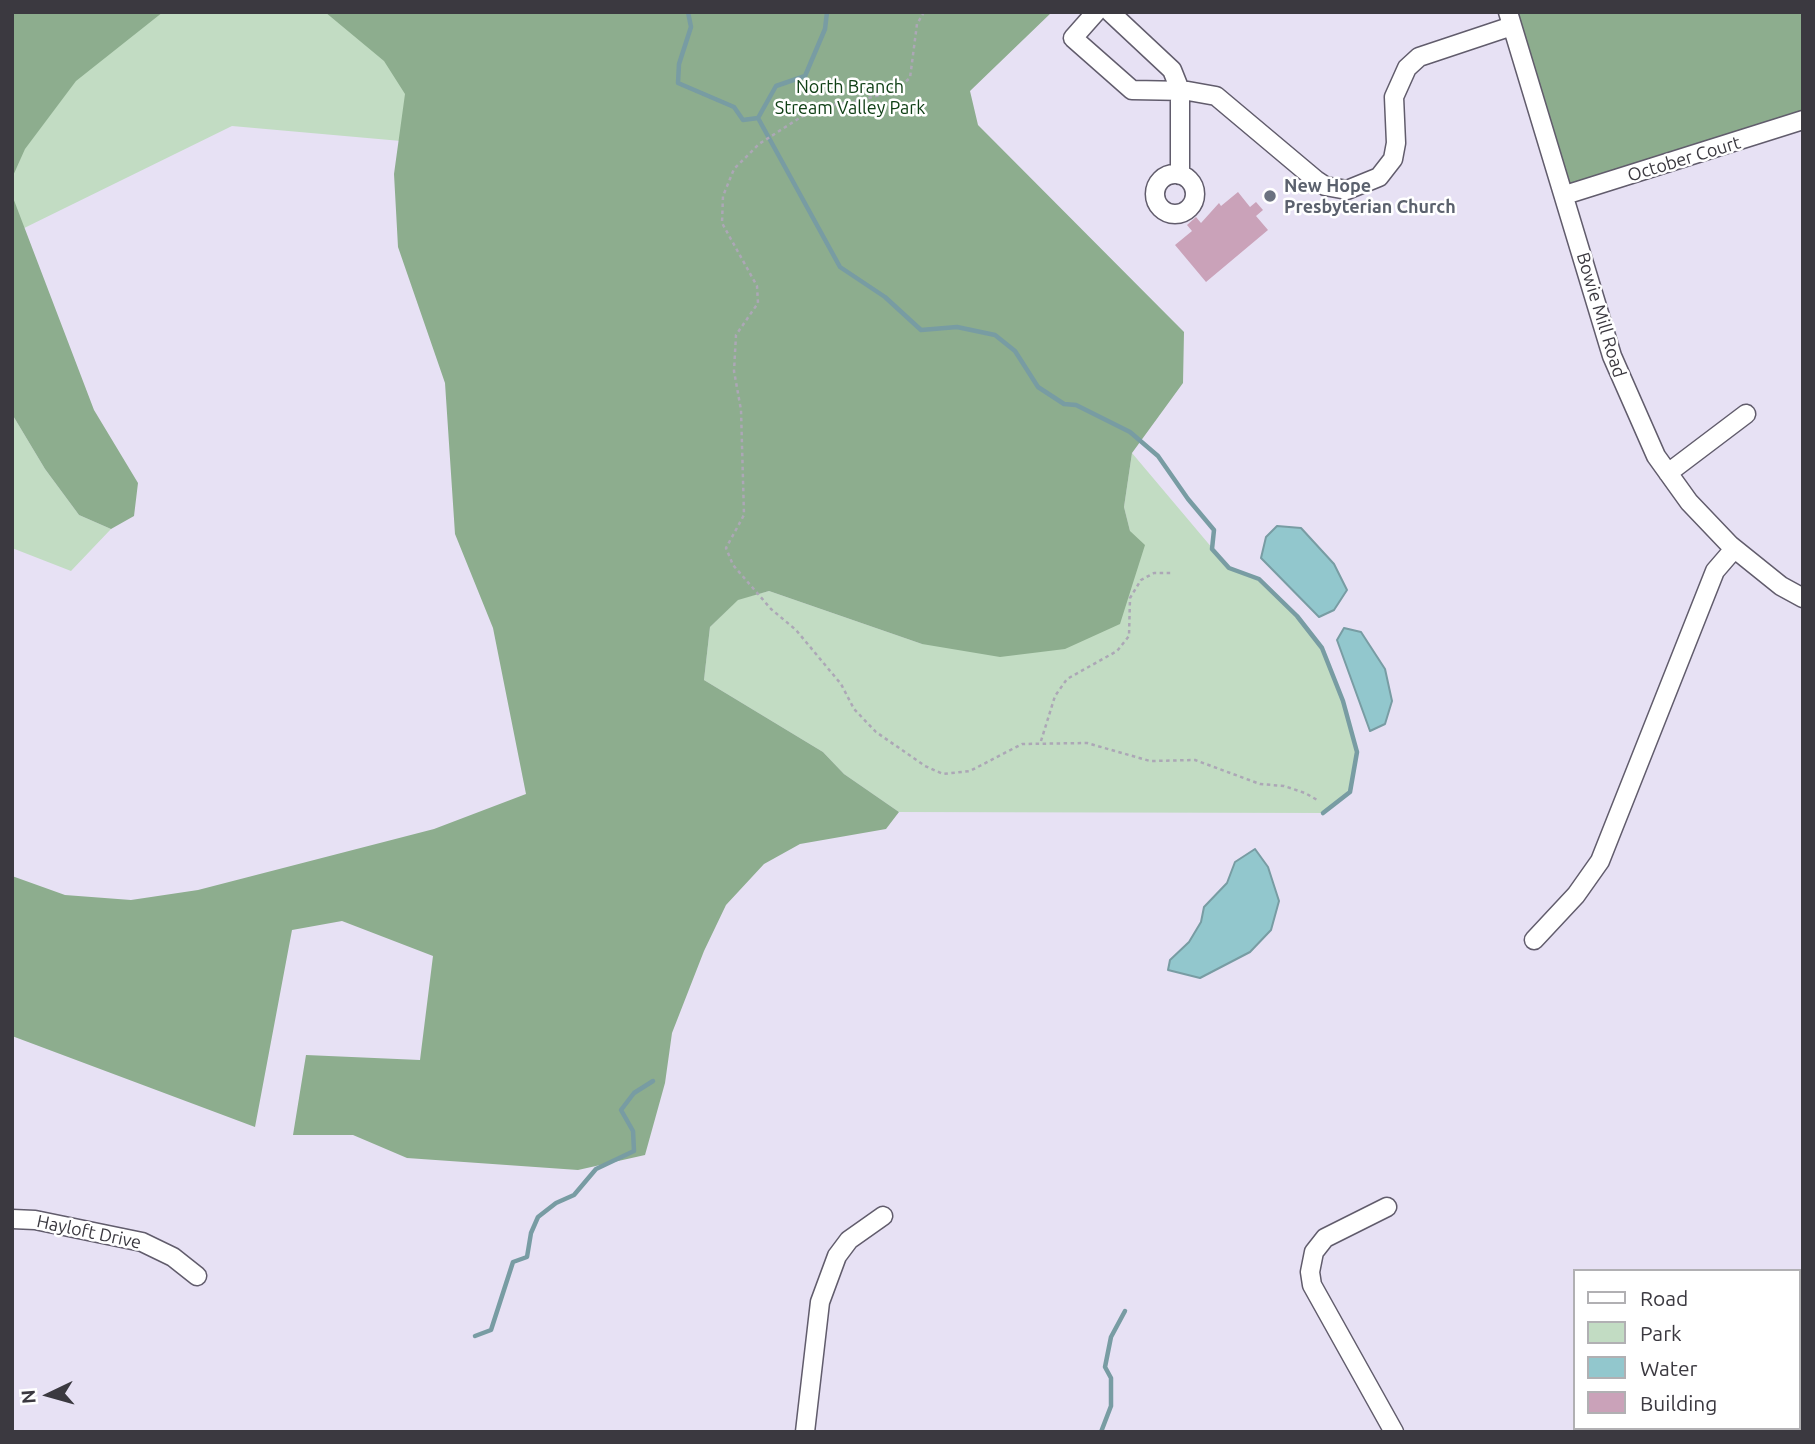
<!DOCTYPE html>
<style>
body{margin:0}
#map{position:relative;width:1815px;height:1444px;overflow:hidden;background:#e7e1f4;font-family:Ubuntu,sans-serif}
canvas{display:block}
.frame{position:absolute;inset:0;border:14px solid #3b3940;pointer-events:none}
.legend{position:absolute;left:1573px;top:1269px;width:228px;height:161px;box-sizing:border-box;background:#fff;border:2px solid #b1b0b3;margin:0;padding:9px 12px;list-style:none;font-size:21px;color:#3b3940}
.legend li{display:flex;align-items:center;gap:14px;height:35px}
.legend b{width:35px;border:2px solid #b1b0b3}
.north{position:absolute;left:14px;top:1360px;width:70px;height:70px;-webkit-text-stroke:5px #fff;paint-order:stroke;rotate:265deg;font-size:19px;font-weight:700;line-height:28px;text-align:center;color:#3b3940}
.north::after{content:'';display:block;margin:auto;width:24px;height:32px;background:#3b3940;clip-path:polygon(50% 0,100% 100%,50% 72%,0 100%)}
</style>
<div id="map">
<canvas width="1815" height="1444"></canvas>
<div class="frame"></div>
<ul class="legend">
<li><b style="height:9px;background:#fff"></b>Road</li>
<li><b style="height:19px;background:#c2dcc3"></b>Park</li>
<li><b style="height:19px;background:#92c7cd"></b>Water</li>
<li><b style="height:19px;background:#caa2b9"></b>Building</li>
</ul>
<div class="north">N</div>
</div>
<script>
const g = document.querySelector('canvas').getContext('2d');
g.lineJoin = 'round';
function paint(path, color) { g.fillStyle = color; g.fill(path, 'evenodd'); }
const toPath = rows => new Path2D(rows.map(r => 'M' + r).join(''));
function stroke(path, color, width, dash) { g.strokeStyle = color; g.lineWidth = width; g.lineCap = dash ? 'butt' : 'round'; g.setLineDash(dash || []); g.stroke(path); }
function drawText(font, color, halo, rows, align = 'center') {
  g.font = font + ' Ubuntu,sans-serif'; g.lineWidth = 5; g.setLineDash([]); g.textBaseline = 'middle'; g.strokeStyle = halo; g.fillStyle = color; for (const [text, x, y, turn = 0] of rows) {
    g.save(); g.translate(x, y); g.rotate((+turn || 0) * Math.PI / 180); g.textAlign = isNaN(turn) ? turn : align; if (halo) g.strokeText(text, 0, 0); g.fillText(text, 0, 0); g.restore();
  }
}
paint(toPath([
 [12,12,1050,12,739,171,232,126,12,234],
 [12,414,45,469,79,515,111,529,71,571,12,548],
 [1132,453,1229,568,1259,579,1297,616,1322,648,1343,701,1357,752,1350,792,1323,813,899,812,844,774,823,752,704,680,710,627,738,599,769,591,922,644,1130,531,1124,507],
 [1803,1395,1803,1432,1674,1432,1686,1428,1799,1428,1799,1396]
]), '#c2dcc3');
paint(toPath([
 [12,12,163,12,76,81,25,149,12,178],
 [325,12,1052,12,970,91,978,125,1184,332,1183,383,1132,453,1124,507,1130,531,1145,545,1120,624,1065,649,1000,657,922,644,769,591,738,600,710,627,704,680,823,752,844,774,899,812,886,829,800,844,764,864,726,905,704,951,672,1033,665,1083,645,1155,578,1170,407,1158,353,1135,293,1135,306,1055,420,1060,433,956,342,921,292,930,255,1127,12,1036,12,876,65,895,131,900,198,890,434,829,526,794,493,628,455,534,445,383,398,247,394,174,405,94,384,61],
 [1508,12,1803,12,1803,120,1565,195],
 [12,195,94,410,138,483,134,516,111,529,79,515,45,469,12,414]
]), '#8dad8e');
const water = toPath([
 [1277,526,1301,528,1334,564,1347,590,1334,610,1319,617,1261,558,1266,537,1277,526],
 [1344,628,1361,632,1385,669,1392,701,1385,724,1370,731,1337,640,1344,628],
 [1255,849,1268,867,1279,901,1271,930,1250,952,1200,978,1168,970,1170,960,1189,942,1201,922,1204,907,1227,883,1235,862,1255,849]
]);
paint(water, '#92c7cd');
stroke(water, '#789ca3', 2);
stroke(toPath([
 [688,12,691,27,679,64,678,83,734,107,743,120,758,118,776,86,805,76,825,29,827,12],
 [758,118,840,267,885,297,921,330,957,327,995,335,1015,351,1038,387,1064,404,1076,405,1130,432,1158,456,1188,499,1214,530,1212,549,1229,568,1259,579,1297,616,1322,648,1343,701,1357,752,1350,792,1323,813],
 [475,1336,491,1330,513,1262,527,1257,531,1233,538,1217,556,1203,574,1195,596,1169,634,1151,633,1131,621,1110,634,1093,653,1081],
 [1101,1432,1111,1406,1111,1378,1105,1367,1111,1337,1125,1311]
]), '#789ca3', 4.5);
paint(toPath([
 [1238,192,1250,207,1256,202,1263,210,1256,216,1268,230,1206,282,1175,245,1192,231,1187,225,1196,217,1201,223,1219,203,1221,206]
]), '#caa2b9');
const minor = toPath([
 [1096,12,1073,38,1132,90,1188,91,1216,96,1316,180,1325,186,1347,190,1379,177,1393,159,1396,143,1394,97,1407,68,1419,57,1512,26],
 [1110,12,1172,70,1180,90,1180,175],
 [1508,12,1612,356,1656,456,1689,502,1730,545,1781,586,1803,598],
 '1155 194a20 20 0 1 1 40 0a20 20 0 1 1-40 0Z',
 [1565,195,1803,120],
 [1668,473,1746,414],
 [1534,940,1576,895,1600,861,1715,571,1734,549],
 [1387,1207,1325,1238,1314,1252,1310,1272,1312,1285,1394,1432],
 [12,1219,35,1220,142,1242,173,1257,197,1276],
 [1799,1396,1803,1395],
 [805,1432,820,1302,837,1256,849,1240,883,1216],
 [1674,1432,1686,1428]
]);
stroke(minor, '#615c6c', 21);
stroke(toPath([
 [924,12,917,24,910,78,894,91,858,101,825,106,801,117,759,144,734,169,723,196,722,223,757,286,758,303,736,335,734,371,741,410,744,515,726,548,733,565,771,609,796,630,841,684,854,709,876,732,925,766,943,774,970,771,1022,744,1087,743,1150,761,1195,760,1260,784,1284,786,1305,793,1319,801],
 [1041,741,1055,696,1067,679,1117,651,1129,636,1130,598,1141,580,1154,573,1171,573]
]), '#aca7b6', 2.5, [3.5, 3.5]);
stroke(minor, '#fff', 18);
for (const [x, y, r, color] of [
 [1270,196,7,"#6b7280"]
]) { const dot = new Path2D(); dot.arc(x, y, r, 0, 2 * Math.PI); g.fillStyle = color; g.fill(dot); stroke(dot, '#fff', 2.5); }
drawText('18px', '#104016', '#fff', [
 ["North Branch",850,87],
 ["Stream Valley Park",850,108]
]);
drawText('18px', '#3b3940', '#fff', [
 ["October Court",1684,159,-17],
 ["Bowie Mill Road",1601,315,73],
 ["Hayloft Drive",89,1232,12]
]);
drawText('bold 18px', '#5b616d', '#fff', [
 ["New Hope",1284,186],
 ["Presbyterian Church",1284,207]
], 'left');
</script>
